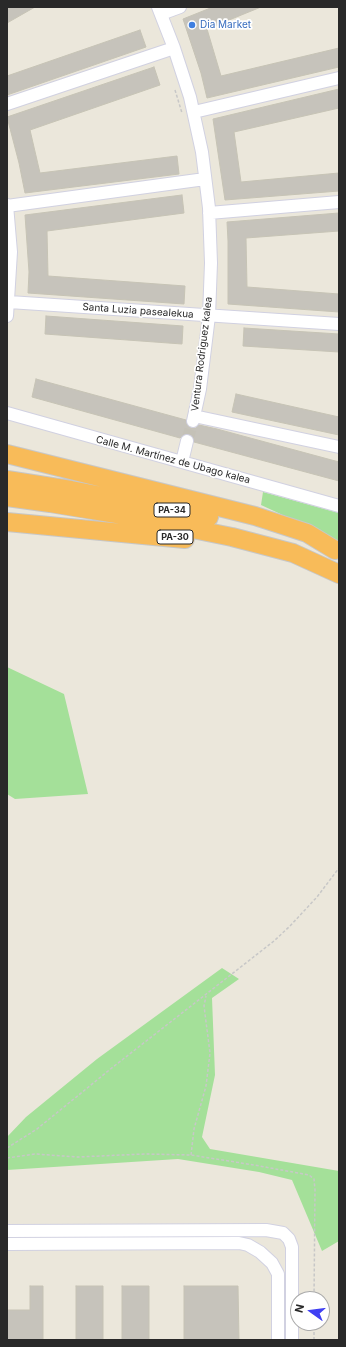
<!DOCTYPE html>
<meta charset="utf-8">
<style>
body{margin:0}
#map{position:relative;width:346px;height:1347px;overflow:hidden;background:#ebe7db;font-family:Inter,sans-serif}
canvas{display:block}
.frame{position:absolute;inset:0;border:8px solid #292929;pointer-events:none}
.north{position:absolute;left:290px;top:1291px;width:40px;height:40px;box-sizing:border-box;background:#fff;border:1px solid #a9a9a9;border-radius:50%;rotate:284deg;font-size:11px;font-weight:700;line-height:16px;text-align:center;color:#292929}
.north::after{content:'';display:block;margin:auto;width:14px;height:18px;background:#4040f3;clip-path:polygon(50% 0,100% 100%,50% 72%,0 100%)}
</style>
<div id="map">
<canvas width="346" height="1347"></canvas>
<div class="frame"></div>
<div class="north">N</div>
</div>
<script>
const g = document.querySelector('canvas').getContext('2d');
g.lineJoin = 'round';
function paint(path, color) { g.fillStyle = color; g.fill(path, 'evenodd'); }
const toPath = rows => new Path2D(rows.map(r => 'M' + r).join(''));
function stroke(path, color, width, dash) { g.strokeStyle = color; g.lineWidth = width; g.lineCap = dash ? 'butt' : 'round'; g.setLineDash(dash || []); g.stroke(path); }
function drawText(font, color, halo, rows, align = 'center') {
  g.font = font + ' Inter,sans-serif'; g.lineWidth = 3.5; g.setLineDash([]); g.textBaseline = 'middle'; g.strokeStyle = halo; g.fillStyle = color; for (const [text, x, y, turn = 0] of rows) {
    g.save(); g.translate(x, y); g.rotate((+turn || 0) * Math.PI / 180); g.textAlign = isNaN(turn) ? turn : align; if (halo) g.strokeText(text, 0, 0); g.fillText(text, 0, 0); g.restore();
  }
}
paint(toPath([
 [263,492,339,513,339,541,261,505],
 [7,667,64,694,88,794,15,799,7,794],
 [222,968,239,979,212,998,215,1075,202,1137,210,1149,339,1171,339,1241,322,1251,292,1180,259,1172,178,1159,7,1170,7,1137,26,1117,97,1059]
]), '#a4e099');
const building = toPath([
 [7,7,35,7,7,23,7,7],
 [213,7,261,7,207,29,221,76,339,48,339,67,207,98,201,73,183,19,213,7],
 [140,30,146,47,7,95,7,76,140,30],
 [154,67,160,85,30,130,40,173,177,156,179,174,25,193,19,163,7,117,154,67],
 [339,89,339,108,234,132,241,182,339,173,339,191,225,200,213,119,339,89],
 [182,195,184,213,47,231,48,276,185,286,184,304,28,293,29,272,25,215,182,195],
 [339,213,339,231,246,238,247,287,339,294,339,312,228,304,228,241,227,222,339,213],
 [46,316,183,326,182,344,45,334,46,316],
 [244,328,339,334,339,352,243,346,244,328],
 [36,379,186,420,188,426,191,428,196,428,199,425,217,429,339,462,339,481,194,442,192,436,189,434,184,434,180,438,32,397,36,379],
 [236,394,339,417,339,435,232,412,236,394],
 [30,1286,43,1286,43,1340,7,1340,7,1310,30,1310,30,1286],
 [76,1286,103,1286,103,1340,76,1340,76,1286],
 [122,1286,149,1286,149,1340,122,1340,122,1286],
 [184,1286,238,1286,239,1340,184,1340,184,1286]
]);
paint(building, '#c6c3bb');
stroke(building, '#c6c3b5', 1);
stroke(toPath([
 [187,441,193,421]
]), '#c4c1b7', 12, [12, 6]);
const minor = toPath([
 [158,7,174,48,190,97,202,152,209,208,211,263,209,316,200,389,193,421],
 [161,14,180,7],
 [7,104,174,48],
 [194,112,339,78],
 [7,205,11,252,7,316],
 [7,206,205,179],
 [209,213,339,202],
 [9,302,339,324],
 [7,413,339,506],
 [194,416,339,447],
 [182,462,187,441],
 [7,1231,266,1230,283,1233,289,1239,292,1247,292,1340],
 [7,1244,239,1243,248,1245,260,1252,272,1263,278,1274,278,1340]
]);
const highway = toPath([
 [7,454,255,516,307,533,335,550],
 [7,480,71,490,209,517],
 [7,497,50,503,129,516,232,537,293,553,339,574],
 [7,522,185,539]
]);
stroke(minor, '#d1d1e1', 14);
stroke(highway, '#c7c7c7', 20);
stroke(toPath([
 [175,90,182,113],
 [7,1148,37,1129,113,1067,274,941,290,926,317,897,339,868],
 [191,1155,194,1129,206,1086,210,1053,204,1006,206,996],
 [7,1158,35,1154,77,1157,145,1154,191,1155,254,1165,309,1175,314,1179,315,1190,314,1299],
 [314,1340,314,1323]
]), '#c7c7c7', 1.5, [3, 2]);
stroke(minor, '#fff', 12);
stroke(highway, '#f8bb59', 18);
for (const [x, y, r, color] of [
 [192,25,4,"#3f7fe0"]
]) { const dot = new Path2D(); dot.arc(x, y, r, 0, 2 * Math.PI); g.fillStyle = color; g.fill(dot); stroke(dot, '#fff', 1.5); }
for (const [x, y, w] of [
 [172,510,36],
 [175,537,36]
]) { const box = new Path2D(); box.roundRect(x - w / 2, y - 7, w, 14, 3); g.fillStyle = '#fff'; g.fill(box); stroke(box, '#292929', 1); }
drawText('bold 9px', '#292929', null, [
 ["PA-34",172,510],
 ["PA-30",175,537]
]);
drawText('10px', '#366cbe', '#fff', [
 ["Dia Market",200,25]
], 'left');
drawText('10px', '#292929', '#fff', [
 ["Santa Luzia pasealekua",138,311,4],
 ["Ventura Rodriguez kalea",202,354,-83],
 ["Calle M. Martínez de Ubago kalea",173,460,15]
]);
</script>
